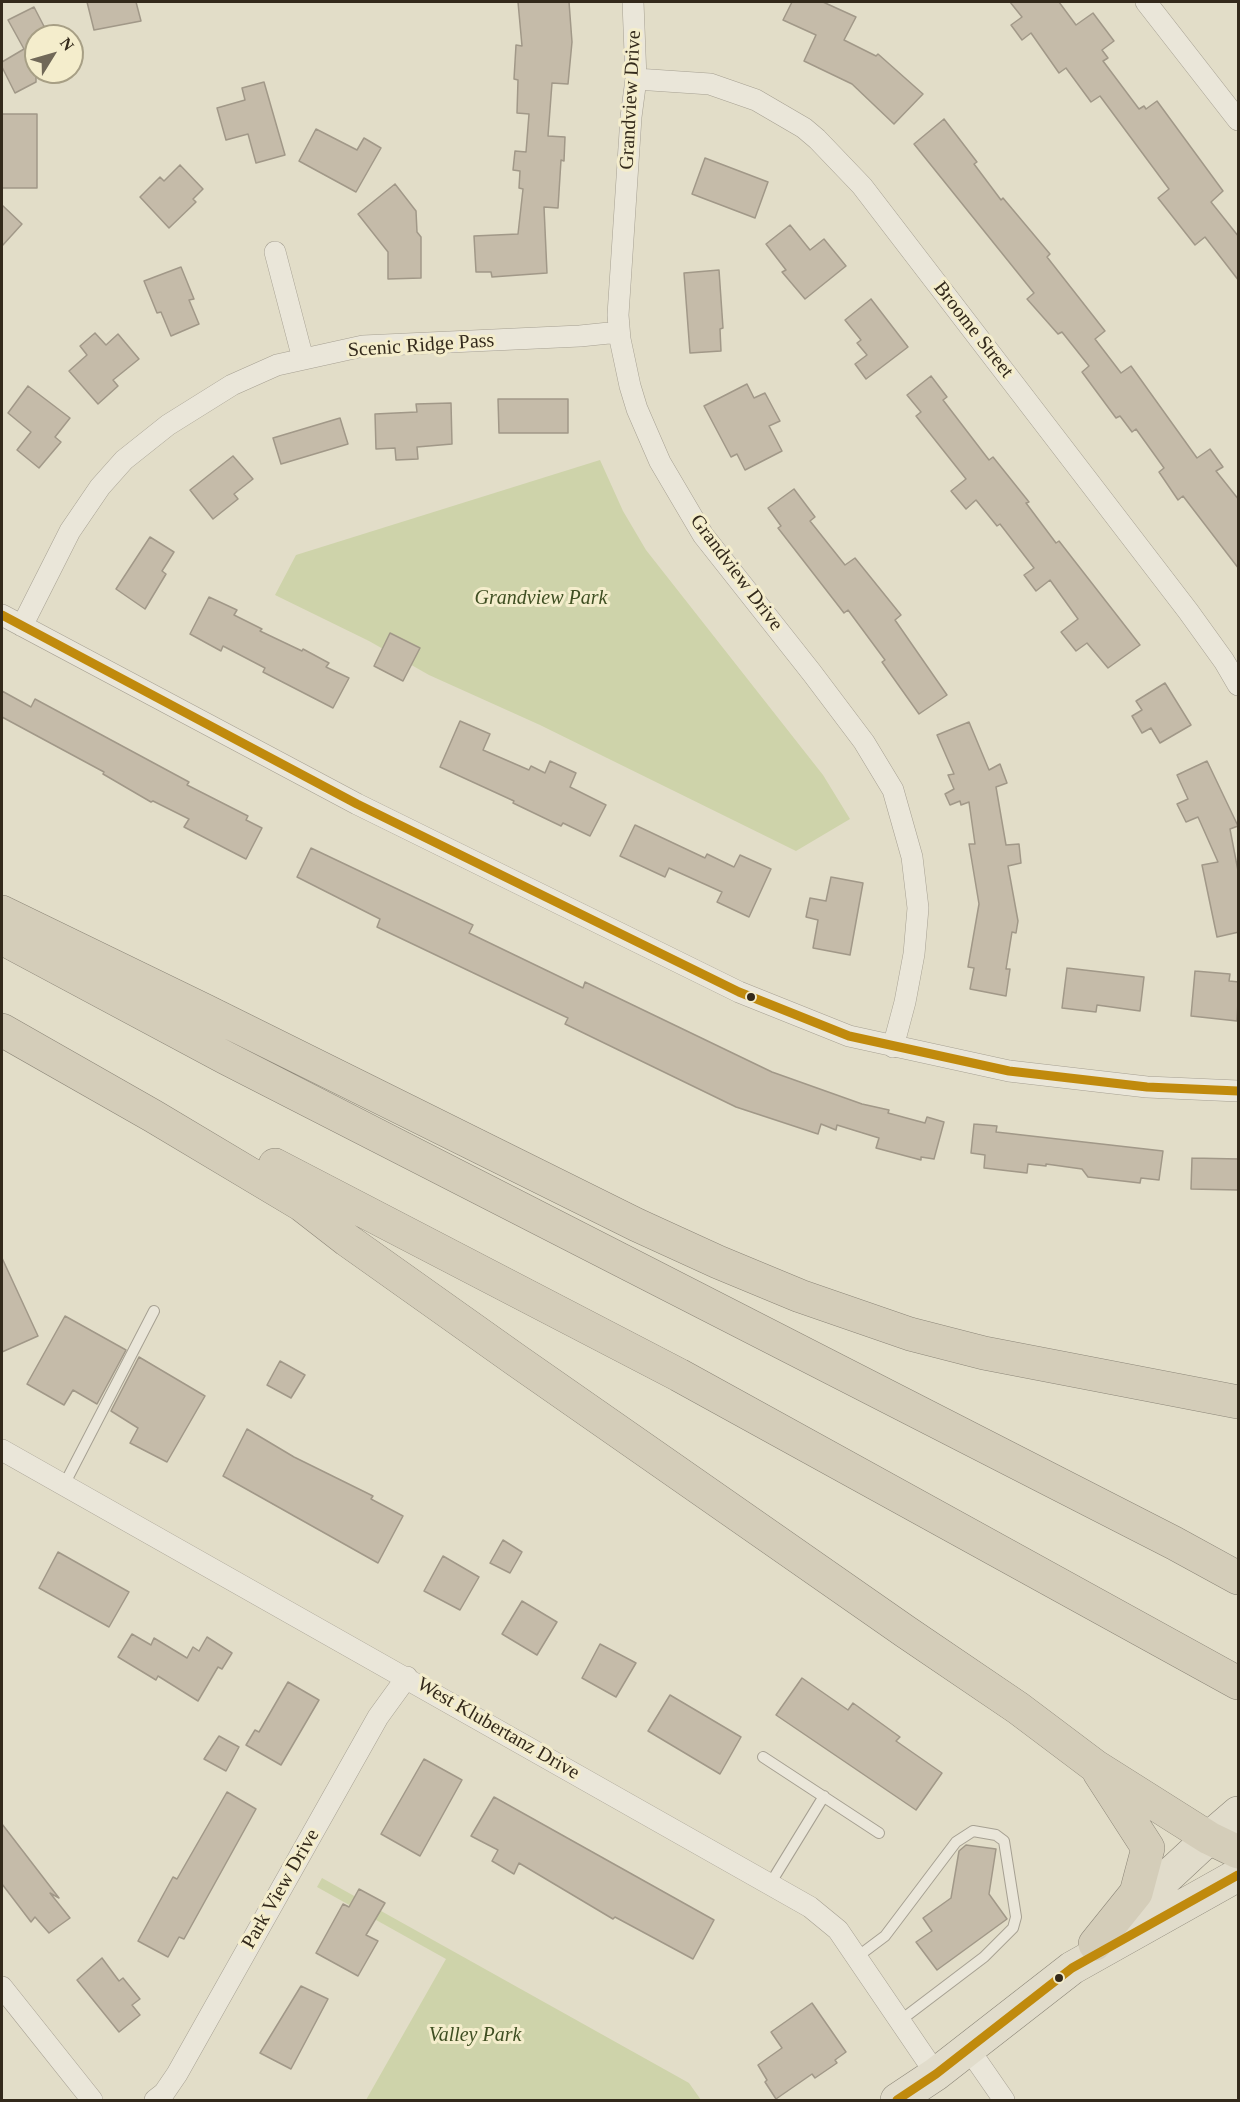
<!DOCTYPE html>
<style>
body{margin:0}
#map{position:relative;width:1240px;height:2102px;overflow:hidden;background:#e2ddc8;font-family:"Times New Roman",serif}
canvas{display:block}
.frame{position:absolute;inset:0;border:3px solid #33291b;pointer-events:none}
.north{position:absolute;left:24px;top:24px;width:60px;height:60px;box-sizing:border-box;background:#f4edcc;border:2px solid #a79f85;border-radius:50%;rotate:53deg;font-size:16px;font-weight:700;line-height:24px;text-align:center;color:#33291b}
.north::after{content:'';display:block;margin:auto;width:21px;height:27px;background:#706858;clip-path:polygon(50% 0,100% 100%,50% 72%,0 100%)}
</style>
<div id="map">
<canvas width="1240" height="2102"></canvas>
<div class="frame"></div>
<div class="north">N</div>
</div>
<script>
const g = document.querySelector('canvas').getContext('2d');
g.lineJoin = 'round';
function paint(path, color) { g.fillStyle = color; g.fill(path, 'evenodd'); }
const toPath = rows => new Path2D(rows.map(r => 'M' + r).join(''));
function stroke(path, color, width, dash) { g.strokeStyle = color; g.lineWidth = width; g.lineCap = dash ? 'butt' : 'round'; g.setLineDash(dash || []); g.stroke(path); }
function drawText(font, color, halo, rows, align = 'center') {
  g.font = font + ' "Times New Roman",serif'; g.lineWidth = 6; g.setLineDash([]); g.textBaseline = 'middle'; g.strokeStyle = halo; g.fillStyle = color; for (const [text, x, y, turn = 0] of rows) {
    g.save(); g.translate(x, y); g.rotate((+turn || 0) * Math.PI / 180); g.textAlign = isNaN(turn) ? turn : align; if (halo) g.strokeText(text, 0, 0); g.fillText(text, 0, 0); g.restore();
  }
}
paint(toPath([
 [600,460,623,511,646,550,823,775,850,819,796,851,540,725,429,675,369,641,275,595,296,555],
 [322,1878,689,2083,701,2100,366,2100,446,1959,317,1887]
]), '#ced3aa');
const building = toPath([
 [87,2,136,2,141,21,94,30,87,2],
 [518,2,569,2,572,42,568,84,552,83,548,136,565,137,564,161,561,160,558,208,544,207,547,273,492,277,491,272,476,272,474,236,518,234,523,189,519,188,520,171,513,170,515,151,526,152,529,114,517,113,518,80,514,79,516,45,522,46,518,2],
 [792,2,823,2,856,17,844,40,876,56,878,54,923,94,894,124,852,84,804,61,816,35,783,20,792,2],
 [1010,2,1059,2,1076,25,1093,13,1114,41,1102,50,1108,58,1103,61,1139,109,1144,106,1146,109,1157,101,1223,191,1211,202,1239,237,1239,281,1205,237,1195,245,1158,198,1169,189,1100,96,1091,102,1066,68,1059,73,1031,33,1022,40,1011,25,1022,17,1010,2],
 [34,7,49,36,36,36,36,82,15,93,2,67,2,62,24,49,8,20,34,7],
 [264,82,285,155,256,163,248,134,226,140,217,108,245,100,242,88,264,82],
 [2,114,37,114,37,188,2,188,2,114],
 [944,119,977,162,974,164,1001,200,1003,198,1050,254,1047,257,1105,331,1095,339,1121,373,1131,366,1197,458,1210,449,1223,467,1216,471,1239,500,1239,569,1183,496,1178,500,1159,472,1164,468,1136,429,1132,432,1120,416,1116,418,1082,372,1089,366,1062,332,1058,334,1027,299,1034,293,914,144,944,119],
 [316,129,357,150,364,138,381,148,356,192,299,161,316,129],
 [705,158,768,182,755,218,692,194,705,158],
 [180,165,203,189,193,199,196,202,169,228,140,197,160,177,164,181,180,165],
 [395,184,416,211,417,232,421,237,421,278,388,279,388,252,358,214,395,184],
 [2,205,22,224,2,246,2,205],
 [790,225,810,250,824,239,846,266,805,299,782,272,786,270,766,244,790,225],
 [181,267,194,299,189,300,199,324,171,336,161,312,157,313,144,281,181,267],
 [719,270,723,328,720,329,721,351,690,353,684,273,719,270],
 [871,299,908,347,866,379,855,364,867,355,857,343,861,340,845,320,871,299],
 [95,333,106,345,118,334,139,359,113,380,118,386,98,404,69,371,87,355,80,346,95,333],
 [931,376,947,397,943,400,989,460,993,457,1029,502,1026,503,1056,543,1059,541,1140,645,1108,668,1087,643,1076,651,1061,632,1078,619,1050,580,1036,591,1024,575,1034,568,1000,524,997,526,976,500,966,509,951,491,966,479,916,416,921,412,907,395,931,376],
 [747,384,754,398,765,393,780,421,769,426,782,451,745,470,737,454,731,457,704,406,747,384],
 [28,386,70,418,55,437,61,442,39,468,17,450,31,432,8,413,28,386],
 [498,399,568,399,568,433,499,433,498,399],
 [451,403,452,444,417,447,418,459,396,460,395,448,376,449,375,414,417,412,416,404,451,403],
 [340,418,348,444,281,464,273,438,340,418],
 [233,456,253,479,234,494,238,499,213,519,190,490,233,456],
 [794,489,815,517,810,521,845,565,855,558,901,615,895,620,947,695,919,714,882,662,885,660,848,610,844,613,778,528,781,526,768,508,794,489],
 [150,537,174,552,162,571,166,574,145,609,116,589,150,537],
 [209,597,237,610,234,615,262,629,260,631,302,651,303,649,329,663,326,667,349,678,333,708,263,672,265,668,223,646,221,651,190,634,209,597],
 [390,633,420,648,403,681,374,666,390,633],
 [1165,683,1191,725,1160,743,1151,728,1142,733,1132,716,1142,710,1136,701,1165,683],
 [2,691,31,707,35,699,189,782,187,785,248,816,246,820,262,828,246,859,184,827,189,819,153,801,151,802,103,774,104,772,2,717,2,691],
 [460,721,490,734,483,750,529,770,531,766,545,773,550,761,576,773,570,787,606,805,590,836,563,823,561,826,513,803,514,801,440,767,460,721],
 [969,722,989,770,1000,764,1007,783,996,787,1006,845,1019,844,1021,863,1008,866,1018,921,1016,933,1012,932,1006,969,1010,969,1006,996,970,989,974,968,968,967,979,904,969,844,975,844,969,802,961,805,960,801,950,805,945,794,954,789,948,775,954,774,937,735,969,722],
 [1207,761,1238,826,1230,829,1239,876,1239,932,1217,937,1202,865,1218,862,1198,817,1186,822,1177,804,1188,799,1177,775,1207,761],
 [635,825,705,858,707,854,734,867,740,855,771,869,749,917,717,902,722,892,669,868,665,877,620,856,635,825],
 [311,848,473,925,469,933,583,988,585,982,772,1072,862,1104,889,1110,888,1113,925,1123,927,1117,944,1122,934,1159,921,1157,921,1160,876,1148,879,1138,837,1125,836,1130,821,1124,818,1134,736,1107,565,1024,568,1018,377,927,380,919,297,877,311,848],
 [831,877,863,883,850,955,813,948,818,920,806,917,810,898,826,901,831,877],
 [1067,968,1144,977,1140,1011,1097,1005,1096,1012,1062,1008,1067,968],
 [1195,971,1230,974,1229,981,1239,982,1237,1021,1191,1016,1195,971],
 [974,1124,997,1126,996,1132,1163,1151,1159,1180,1141,1178,1140,1183,1088,1177,1082,1169,1046,1164,1046,1166,1028,1164,1027,1173,984,1168,985,1155,971,1153,974,1124],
 [1192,1158,1239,1159,1239,1190,1191,1189,1192,1158],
 [2,1258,38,1336,2,1352,2,1258],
 [65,1316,126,1350,97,1404,73,1390,64,1405,27,1384,65,1316],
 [139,1357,205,1396,167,1462,130,1443,138,1428,111,1411,139,1357],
 [280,1361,305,1375,291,1398,267,1385,280,1361],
 [247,1429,294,1457,373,1496,371,1499,403,1516,378,1563,223,1476,247,1429],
 [503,1540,522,1552,510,1573,490,1563,503,1540],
 [58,1552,129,1592,109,1627,39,1588,58,1552],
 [443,1556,479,1577,460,1610,424,1591,443,1556],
 [522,1601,557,1622,537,1655,502,1634,522,1601],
 [132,1634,151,1645,154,1638,187,1658,193,1647,199,1651,207,1637,232,1653,222,1669,218,1667,198,1701,158,1676,156,1680,118,1657,132,1634],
 [600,1644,636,1663,616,1697,582,1678,600,1644],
 [802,1678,848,1710,853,1703,900,1737,896,1741,942,1773,916,1810,776,1715,802,1678],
 [288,1682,319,1700,281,1765,246,1745,255,1730,259,1732,288,1682],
 [670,1695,741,1737,720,1774,648,1731,670,1695],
 [219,1736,239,1747,226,1771,204,1759,219,1736],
 [424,1759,462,1780,420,1856,381,1834,424,1759],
 [227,1792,256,1809,184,1939,179,1937,168,1957,138,1941,173,1877,177,1879,227,1792],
 [494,1797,714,1920,693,1959,615,1917,613,1919,519,1863,514,1874,492,1861,498,1850,471,1836,494,1797],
 [2,1824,59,1898,50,1893,70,1918,49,1933,35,1917,31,1922,2,1884,2,1824],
 [966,1845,996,1849,989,1894,1007,1919,937,1970,916,1942,932,1931,923,1918,951,1898,959,1851,966,1845],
 [359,1889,385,1903,366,1935,378,1941,358,1976,316,1953,343,1904,349,1907,359,1889],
 [102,1958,119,1981,123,1978,140,1999,132,2005,140,2015,119,2032,77,1980,102,1958],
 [301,1986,328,1999,291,2069,260,2053,301,1986],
 [812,2003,846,2052,835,2060,837,2063,815,2078,812,2074,776,2099,765,2082,767,2080,758,2065,782,2048,771,2032,812,2003]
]);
paint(building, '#c5bba9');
stroke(building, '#a19888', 1.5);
const lane = toPath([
 [64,1485,154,1311],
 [763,1757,879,1833],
 [770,1884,824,1796],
 [857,1957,885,1936,956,1842,973,1831,996,1835,1004,1841,1016,1917,1013,1928,984,1957,901,2020]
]);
const street = toPath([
 [633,2,636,79,631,117,618,315,620,339,630,386,637,409,660,462,703,535,812,673,864,742,893,790,912,857,918,908,914,954,905,1002,893,1047],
 [1146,2,1238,120],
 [636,79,710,84,756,100,804,128,817,139,862,186,1188,611,1224,661,1238,685],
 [275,252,303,359],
 [2,615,357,804,739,992,849,1036,1009,1071,1147,1087,1238,1091],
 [22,626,70,531,100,487,124,460,168,425,232,385,277,365,363,346,580,336,619,332],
 [2,1450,810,1907,838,1930,936,2074],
 [2,1987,92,2100],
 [968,2048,1004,2100],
 [155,2100,164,2093,177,2074,378,1717,407,1677]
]);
const primary = toPath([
 [1123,1918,1209,1838,1238,1813],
 [897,2100,936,2074,1072,1968,1238,1875]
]);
const highway = toPath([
 [2,912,206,1011,637,1225,718,1262,800,1296,910,1334,984,1353,1238,1402],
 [2,938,226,1058,1174,1543,1238,1578],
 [2,1030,153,1116,302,1205,347,1240,516,1360,906,1632,1018,1708,1095,1766,1209,1838,1238,1852],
 [275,1165,679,1375,1238,1683],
 [1095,1944,1136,1893,1148,1848,1099,1772]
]);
stroke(lane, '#a6a092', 12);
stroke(street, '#a6a092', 22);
stroke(primary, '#8c8678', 34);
stroke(highway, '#8c8678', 34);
stroke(lane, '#eae6d9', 10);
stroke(street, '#eae6d9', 21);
stroke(primary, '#e1dccb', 33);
stroke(highway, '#d4cdb9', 33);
stroke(toPath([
 [2,615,357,804,739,992,849,1036,1009,1071,1147,1087,1238,1091],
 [897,2100,936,2074,1072,1968,1238,1875]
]), '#c08a0d', 9);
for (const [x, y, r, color] of [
 [751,997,5,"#33291b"],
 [1059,1978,5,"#33291b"]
]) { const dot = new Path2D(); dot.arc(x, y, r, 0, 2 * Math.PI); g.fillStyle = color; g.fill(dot); stroke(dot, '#f4edcc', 2); }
drawText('20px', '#33291b', '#f4edcc', [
 ["Grandview Drive",631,100,-87],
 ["Broome Street",973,330,52],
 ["Scenic Ridge Pass",421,346,-4],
 ["Grandview Drive",736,573,53],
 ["West Klubertanz Drive",498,1729,30],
 ["Park View Drive",281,1889,-60]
]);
drawText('italic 20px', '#3f4f22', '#f4edcc', [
 ["Grandview Park",541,599],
 ["Valley Park",475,2036]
]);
</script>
